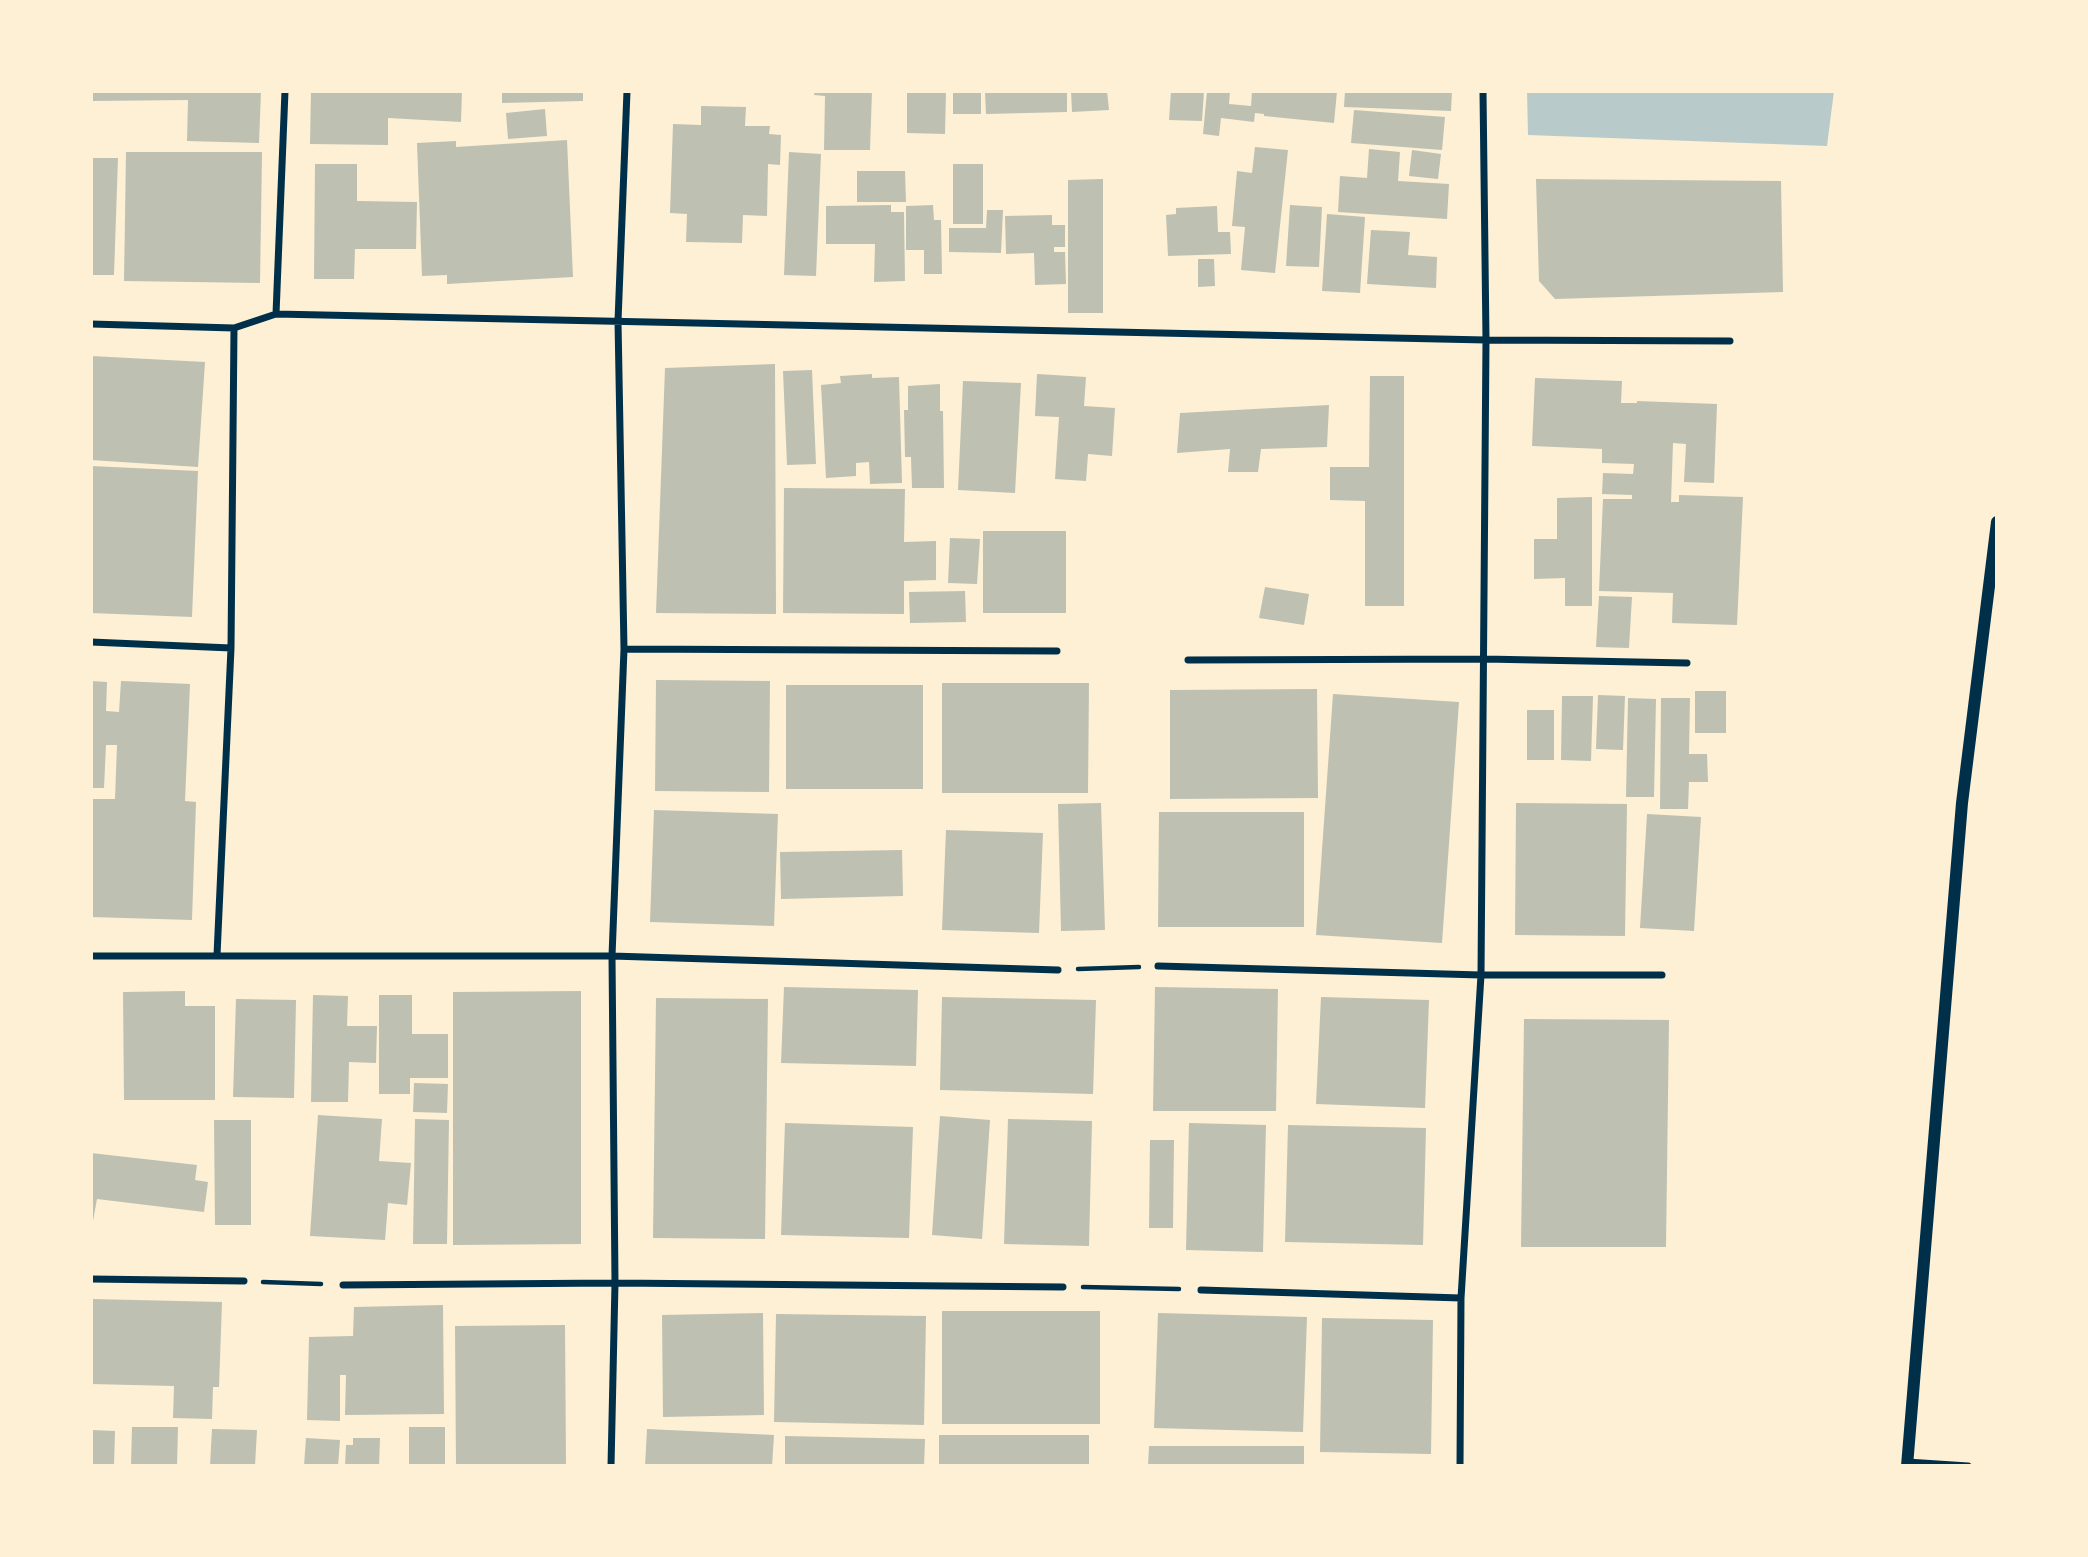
<!DOCTYPE html>
<style>
body{margin:0}
#map{position:relative;width:2088px;height:1557px;overflow:hidden;background:#fdf0d5;font-family:Figtree,sans-serif}
canvas{display:block}
.frame{position:absolute;inset:0;border:93px solid #fdf0d5;pointer-events:none}
</style>
<div id="map">
<canvas width="2088" height="1557"></canvas>
<div class="frame"></div>
</div>
<script>
const g = document.querySelector('canvas').getContext('2d');
g.lineJoin = 'round';
function paint(path, color) { g.fillStyle = color; g.fill(path, 'evenodd'); }
const toPath = rows => new Path2D(rows.map(r => 'M' + r).join(''));
function stroke(path, color, width, dash) { g.strokeStyle = color; g.lineWidth = width; g.lineCap = dash ? 'butt' : 'round'; g.setLineDash(dash || []); g.stroke(path); }
paint(toPath([
 [1527,91,1834,91,1827,146,1528,135]
]), '#b9caca');
paint(toPath([
 [93,91,261,91,259,143,187,141,188,100,93,101],
 [311,91,462,91,461,122,388,118,388,145,310,144],
 [502,91,583,91,583,101,502,103],
 [815,91,872,91,870,150,824,150,825,96,814,95],
 [907,91,946,91,945,134,907,133],
 [953,91,981,91,981,114,953,114],
 [985,91,1067,91,1067,112,986,114],
 [1071,91,1107,91,1109,110,1072,112],
 [1171,91,1204,91,1202,121,1169,120],
 [1207,91,1230,91,1229,104,1251,106,1252,91,1337,91,1334,123,1264,116,1264,114,1255,113,1254,122,1221,118,1219,136,1203,134],
 [1345,91,1452,91,1451,111,1344,107],
 [701,106,746,107,745,126,770,126,769,134,781,135,780,165,768,164,767,216,743,215,742,243,686,242,687,214,670,213,673,124,701,125],
 [545,109,547,136,508,139,506,113],
 [1354,110,1445,117,1442,150,1351,143],
 [567,140,573,277,447,284,447,275,422,276,417,143,456,141,456,147],
 [1255,147,1288,150,1275,273,1241,270,1245,227,1232,226,1237,171,1252,173],
 [1369,149,1400,152,1398,181,1449,184,1447,219,1338,212,1340,176,1367,178],
 [1412,150,1441,154,1438,179,1409,176],
 [126,152,262,152,260,283,124,281],
 [789,152,821,154,816,276,784,275],
 [91,158,118,158,114,275,91,275],
 [315,164,357,164,357,201,417,202,416,249,355,249,354,279,314,279],
 [953,164,983,164,983,224,953,224],
 [857,171,905,171,906,202,857,202],
 [1103,179,1103,313,1068,313,1068,180],
 [1536,179,1781,181,1783,292,1555,299,1539,281],
 [891,205,891,212,904,212,905,281,874,282,875,244,826,244,826,206],
 [933,205,934,220,941,220,942,274,924,274,924,250,906,250,906,206],
 [1290,205,1322,207,1319,267,1286,266],
 [1217,206,1218,232,1230,232,1231,254,1168,256,1166,215,1176,214,1176,208],
 [987,210,1003,210,1001,253,949,252,949,228,986,228],
 [1327,214,1365,217,1360,293,1322,291],
 [1052,215,1052,225,1065,225,1065,247,1054,247,1054,252,1065,252,1066,284,1035,285,1034,253,1006,254,1005,216],
 [1371,230,1410,232,1408,255,1437,257,1436,288,1367,284],
 [1198,259,1214,259,1215,286,1198,287],
 [91,356,205,362,198,467,91,460],
 [775,364,776,614,656,613,665,368],
 [812,370,816,464,787,465,783,371],
 [872,374,872,378,899,377,902,483,870,484,869,462,856,463,856,476,826,478,821,385,841,383,840,376],
 [1037,374,1086,377,1084,406,1115,408,1112,456,1088,454,1086,481,1055,479,1059,417,1035,416],
 [1370,376,1404,376,1404,606,1365,606,1365,501,1330,500,1330,467,1369,467],
 [1535,378,1622,381,1621,403,1637,403,1637,401,1717,404,1714,483,1684,482,1686,444,1673,443,1671,502,1679,502,1679,495,1743,497,1737,625,1672,623,1673,593,1599,591,1603,499,1632,499,1632,495,1602,494,1603,473,1633,474,1634,464,1602,463,1602,449,1532,446],
 [963,381,1021,383,1015,493,958,490],
 [940,384,940,411,943,411,944,488,912,488,911,457,905,457,904,410,908,410,908,386],
 [1329,405,1327,447,1261,449,1258,472,1228,472,1230,449,1177,453,1180,413],
 [91,466,198,471,192,617,91,613],
 [784,488,905,489,904,542,936,541,936,580,904,581,904,614,783,613],
 [1592,497,1592,606,1565,606,1565,578,1534,579,1534,539,1557,539,1557,498],
 [983,531,1066,531,1066,613,983,613],
 [950,538,980,539,977,584,948,583],
 [1265,587,1309,594,1304,625,1259,618],
 [965,591,966,622,910,623,909,592],
 [1599,596,1632,597,1629,648,1596,647],
 [656,680,770,681,769,792,655,791],
 [91,681,107,682,106,711,119,712,121,681,190,684,185,801,196,802,192,920,91,917,91,799,115,799,117,745,106,745,104,788,91,788],
 [942,683,1089,683,1088,793,942,793],
 [786,685,923,685,923,789,786,789],
 [1317,689,1318,798,1170,799,1170,690],
 [1695,691,1726,691,1726,733,1695,733],
 [1333,694,1459,702,1442,943,1316,935],
 [1598,695,1625,696,1623,750,1596,749],
 [1562,696,1593,696,1591,761,1561,760],
 [1628,698,1656,699,1654,797,1626,797],
 [1661,698,1690,698,1689,754,1707,754,1708,782,1689,782,1688,809,1660,809],
 [1527,710,1554,710,1554,760,1527,760],
 [1101,803,1105,930,1061,931,1058,804],
 [1516,803,1627,804,1625,936,1515,935],
 [654,810,778,814,774,926,650,922],
 [1159,812,1304,812,1304,927,1158,927],
 [1647,814,1701,817,1694,931,1640,928],
 [946,830,1043,833,1039,933,942,930],
 [902,850,903,896,781,899,780,852],
 [784,987,918,990,916,1066,781,1063],
 [1155,987,1278,989,1276,1111,1153,1111],
 [185,991,185,1006,215,1006,215,1100,124,1100,123,992],
 [581,991,581,1244,453,1245,453,992],
 [313,995,348,996,347,1026,377,1026,376,1063,349,1062,348,1102,311,1102],
 [379,995,412,995,412,1034,448,1034,448,1078,410,1078,410,1094,379,1094],
 [942,997,1096,1000,1093,1094,940,1090],
 [1321,997,1429,1000,1425,1108,1316,1104],
 [656,998,768,999,765,1239,653,1238],
 [236,999,296,1000,294,1098,233,1097],
 [1524,1019,1669,1020,1666,1247,1521,1247],
 [414,1083,448,1084,447,1113,413,1112],
 [318,1115,382,1119,379,1161,411,1163,407,1205,388,1203,385,1240,310,1236],
 [940,1116,990,1120,982,1239,932,1235],
 [415,1119,449,1120,447,1244,413,1244],
 [1008,1119,1092,1121,1089,1246,1004,1244],
 [214,1120,251,1120,251,1225,215,1225],
 [785,1123,913,1127,909,1238,781,1235],
 [1189,1123,1266,1125,1263,1252,1186,1250],
 [1288,1125,1426,1128,1423,1245,1285,1242],
 [1150,1140,1174,1140,1173,1228,1149,1228],
 [91,1153,197,1165,195,1180,208,1182,204,1212,97,1199,91,1232],
 [91,1299,222,1302,219,1387,213,1387,212,1419,173,1418,174,1386,91,1384],
 [443,1305,444,1414,345,1415,346,1375,340,1375,340,1421,307,1420,309,1337,353,1336,354,1307],
 [942,1311,1100,1311,1100,1424,942,1424],
 [763,1313,764,1415,663,1417,662,1315],
 [1158,1313,1307,1317,1303,1432,1154,1428],
 [776,1314,926,1316,924,1425,774,1422],
 [1322,1318,1433,1320,1431,1454,1320,1452],
 [565,1325,566,1466,456,1466,455,1326],
 [132,1427,178,1427,177,1466,131,1466],
 [409,1427,445,1427,445,1466,409,1466],
 [212,1429,257,1430,255,1466,210,1466],
 [647,1429,774,1435,772,1466,645,1466],
 [91,1430,115,1431,114,1466,91,1466],
 [939,1435,1089,1435,1089,1466,939,1466],
 [785,1436,925,1439,924,1466,785,1466],
 [306,1438,340,1440,338,1466,304,1466],
 [353,1438,380,1438,379,1466,345,1466,346,1445,353,1445],
 [1149,1446,1304,1446,1304,1466,1148,1466]
]), '#bec0b2');
stroke(toPath([
 [1078,969,1139,967],
 [263,1282,321,1284],
 [1083,1287,1179,1289]
]), '#003049', 4.5);
stroke(toPath([
 [276,314,285,91],
 [91,324,234,328,276,314,1486,340,1730,341],
 [91,642,231,648],
 [624,649,1057,651],
 [1188,660,1484,659,1687,663],
 [217,955,231,648,234,328],
 [91,956,612,956,1058,970],
 [1158,966,1481,975,1662,975],
 [91,1279,244,1281],
 [343,1285,615,1283,1063,1287],
 [1201,1290,1461,1298],
 [1907,1462,1968,1466],
 [611,1466,615,1283,612,956,624,649,618,321,627,91],
 [1460,1466,1461,1298,1481,975,1486,340,1483,91]
]), '#003049', 7);
stroke(toPath([
 [1907,1466,1962,803,1997,522]
]), '#003049', 12);
</script>
